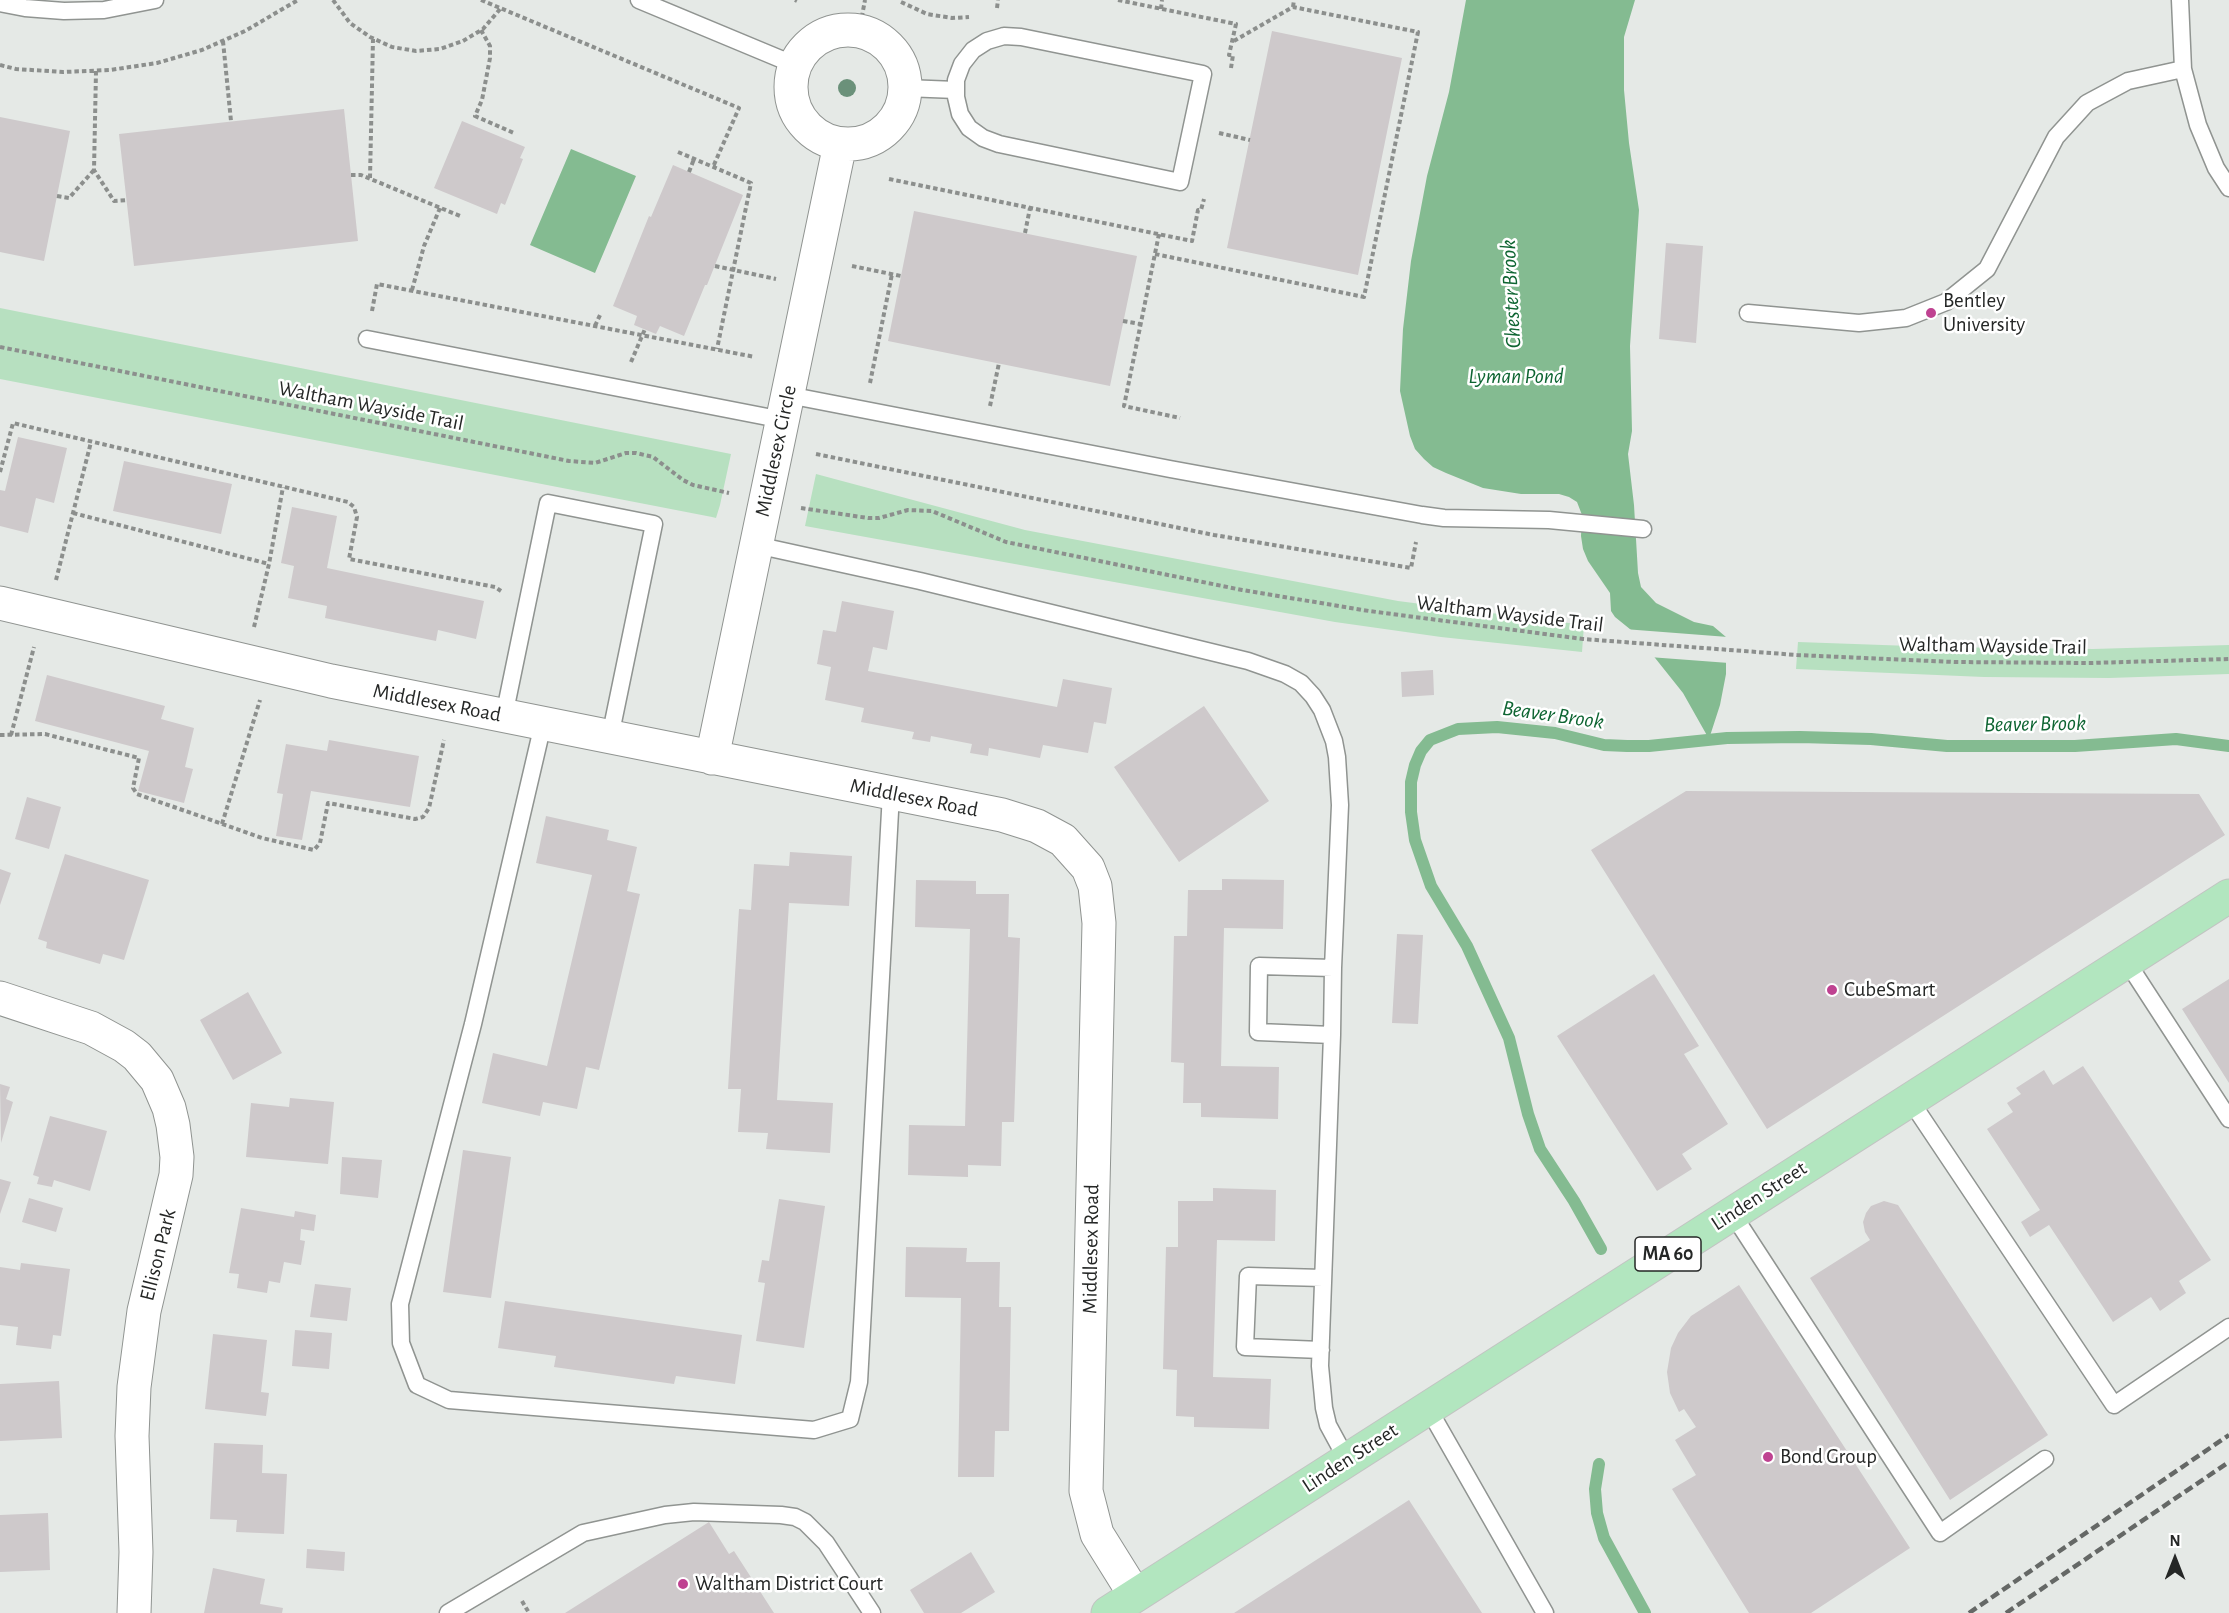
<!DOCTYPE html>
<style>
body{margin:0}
#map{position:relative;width:2229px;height:1613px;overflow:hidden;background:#e5e9e6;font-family:"Alegreya Sans",sans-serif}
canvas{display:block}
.north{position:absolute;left:2145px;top:1529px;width:60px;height:60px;-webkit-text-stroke:4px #fff;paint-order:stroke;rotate:0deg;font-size:16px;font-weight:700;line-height:24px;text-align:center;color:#252726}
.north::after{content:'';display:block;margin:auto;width:21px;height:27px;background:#252726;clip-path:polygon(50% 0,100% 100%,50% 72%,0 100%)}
</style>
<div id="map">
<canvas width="2229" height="1613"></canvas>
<div class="north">N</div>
</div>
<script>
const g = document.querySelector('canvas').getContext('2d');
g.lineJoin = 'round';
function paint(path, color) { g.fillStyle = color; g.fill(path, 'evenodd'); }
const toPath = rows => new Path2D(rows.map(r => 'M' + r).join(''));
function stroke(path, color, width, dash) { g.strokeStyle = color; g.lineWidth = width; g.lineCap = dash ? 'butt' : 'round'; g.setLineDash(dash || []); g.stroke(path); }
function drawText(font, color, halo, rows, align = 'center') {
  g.font = font + ' "Alegreya Sans",sans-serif'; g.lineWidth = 5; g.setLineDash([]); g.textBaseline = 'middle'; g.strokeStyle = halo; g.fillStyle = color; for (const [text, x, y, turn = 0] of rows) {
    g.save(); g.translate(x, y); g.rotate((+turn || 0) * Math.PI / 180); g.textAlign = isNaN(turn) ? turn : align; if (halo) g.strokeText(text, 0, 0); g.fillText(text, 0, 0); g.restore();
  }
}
paint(toPath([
 [0,308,731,454,720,505,716,518,712,517,0,379],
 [816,474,1025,530,1398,601,1584,625,1582,652,1441,637,1335,622,805,526],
 [1798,642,1939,647,2093,649,2229,645,2229,674,2109,678,1984,677,1796,669]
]), '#b7e0c0');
paint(toPath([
 [1466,0,1635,0,1624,37,1624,90,1629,143,1639,210,1630,346,1632,431,1628,454,1634,505,1638,573,1641,587,1656,603,1694,622,1713,626,1726,637,1726,674,1720,705,1709,739,1683,693,1636,634,1615,617,1611,611,1610,593,1588,561,1583,549,1581,536,1582,515,1577,502,1569,497,1559,494,1521,494,1483,488,1446,473,1433,467,1424,459,1415,449,1410,436,1400,391,1403,329,1411,261,1427,176,1449,92],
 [571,149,636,176,595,273,530,245]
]), '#84bb91');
paint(toPath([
 [1624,629,1728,637,1729,663,1649,657,1633,636]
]), '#e5e9e6');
stroke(toPath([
 [1601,1249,1574,1201,1540,1149,1528,1114,1509,1038,1467,946,1431,886,1415,840,1411,812,1411,782,1415,765,1421,751,1430,740,1458,729,1497,727,1555,733,1604,745,1627,746,1649,746,1727,738,1800,737,1871,739,1947,746,2075,746,2176,739,2229,746],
 [1599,1464,1595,1489,1597,1513,1604,1538,1645,1613]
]), '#84bb91', 12);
paint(toPath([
 [1272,31,1402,58,1358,275,1227,248],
 [344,109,358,241,134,266,119,134],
 [0,117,70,131,44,261,0,252],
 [462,121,525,147,520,158,523,159,505,205,501,203,497,214,434,188],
 [673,165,743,195,707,285,705,285,684,336,660,326,656,334,634,325,637,316,613,306,649,216,651,217],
 [914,211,1137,256,1110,386,888,341],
 [1666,243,1703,246,1696,343,1659,339],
 [18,437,67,448,54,503,36,498,28,533,0,526,0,490,5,491],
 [124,461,232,484,221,534,113,511],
 [292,507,337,516,327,568,484,601,476,639,438,630,436,641,325,618,327,606,288,598,294,566,281,563],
 [842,601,894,611,887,650,873,647,868,671,1057,707,1063,679,1112,688,1106,724,1094,722,1088,753,1043,745,1040,758,989,748,988,756,970,753,972,744,931,736,930,742,912,739,914,732,861,722,864,708,825,700,831,667,817,664,823,630,836,632],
 [1433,670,1434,695,1402,697,1401,672],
 [47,675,165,706,161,719,194,728,185,767,193,769,184,803,138,791,149,751,35,721],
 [1204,706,1269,801,1179,862,1114,767],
 [329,740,419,756,410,807,311,791,302,840,276,836,283,794,277,793,286,744,327,751],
 [1686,791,2199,794,2225,835,1767,1129,1591,850],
 [27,797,61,807,49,849,15,839],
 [546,816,609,830,607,840,637,847,627,891,640,894,599,1070,586,1067,577,1109,543,1102,540,1116,482,1103,493,1053,547,1066,592,875,536,863],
 [790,852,852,856,849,906,789,903,777,1100,833,1103,830,1153,766,1149,768,1133,738,1132,741,1089,728,1089,739,909,751,910,754,864,789,866],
 [65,854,149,880,124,960,103,954,100,964,46,948,47,942,38,939],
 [0,869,11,873,0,905],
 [1222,879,1284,880,1283,929,1224,928,1221,1066,1279,1067,1278,1119,1201,1117,1201,1103,1183,1103,1184,1063,1171,1062,1174,936,1187,936,1188,890,1222,890],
 [916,880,976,881,976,894,1009,894,1008,937,1020,938,1014,1122,1002,1122,1001,1166,968,1165,968,1177,908,1175,909,1125,965,1126,970,929,915,927],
 [1397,934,1423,935,1418,1024,1392,1023],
 [1654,974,1699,1046,1684,1054,1728,1124,1682,1154,1692,1169,1657,1191,1557,1036],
 [2229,979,2229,1083,2182,1009],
 [248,992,282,1053,233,1080,200,1020],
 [2083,1066,2211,1260,2179,1281,2186,1293,2160,1311,2151,1297,2113,1322,2049,1225,2030,1237,2021,1222,2040,1210,1987,1129,2013,1112,2007,1103,2021,1094,2016,1088,2044,1070,2053,1085],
 [0,1084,10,1087,6,1099,13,1102,1,1143],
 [290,1098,334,1102,328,1164,246,1157,251,1103,289,1107],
 [50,1116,107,1131,90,1191,54,1180,52,1187,37,1184,39,1177,33,1175],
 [463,1150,511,1157,491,1298,443,1292],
 [342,1157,382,1160,378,1198,340,1194],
 [0,1179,11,1182,0,1214],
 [1213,1188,1276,1190,1275,1241,1217,1240,1213,1377,1271,1379,1269,1429,1194,1427,1194,1417,1176,1416,1177,1370,1163,1369,1166,1247,1178,1247,1178,1201,1213,1201],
 [29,1198,63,1208,56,1232,22,1222],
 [779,1199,825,1206,804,1348,756,1341,765,1283,758,1282,762,1260,769,1261],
 [1884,1201,1898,1205,2048,1435,1950,1500,1810,1278,1870,1240,1865,1232,1863,1222,1866,1213,1871,1206],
 [241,1208,294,1217,295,1211,316,1215,314,1231,301,1229,300,1240,305,1241,301,1265,284,1262,280,1283,269,1281,267,1293,237,1288,239,1274,229,1273],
 [906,1247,967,1248,966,1262,1000,1262,999,1307,1011,1307,1009,1431,995,1431,994,1477,958,1477,961,1298,905,1297],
 [21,1263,70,1269,61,1336,53,1335,51,1349,16,1345,18,1327,0,1325,0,1267,20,1270],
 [315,1284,351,1288,347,1321,310,1317],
 [1739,1285,1910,1548,1811,1613,1749,1613,1672,1489,1696,1475,1675,1440,1696,1427,1684,1409,1679,1412,1670,1393,1667,1372,1671,1348,1678,1333,1691,1316],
 [505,1301,742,1335,735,1384,676,1376,674,1384,554,1367,556,1356,498,1348],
 [295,1330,332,1333,329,1369,292,1366],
 [213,1334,267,1340,261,1392,269,1393,266,1416,205,1409],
 [59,1381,62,1438,0,1441,0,1384],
 [214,1443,263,1445,262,1473,287,1474,284,1534,236,1532,237,1520,210,1519],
 [1409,1500,1482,1613,1234,1613],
 [48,1513,50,1570,0,1572,0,1515],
 [709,1522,729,1554,734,1551,774,1613,565,1613],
 [307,1549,345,1552,344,1571,306,1568],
 [971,1552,995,1592,961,1613,924,1613,910,1590],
 [213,1568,265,1579,260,1604,283,1608,282,1613,204,1613]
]), '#cec9cb');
const service = toPath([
 [639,0,795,65],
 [2180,0,2183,69,2198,125,2216,168,2229,188],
 [0,3,25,8,64,11,104,10,155,0],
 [1004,36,1021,37,1203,74,1180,182,999,144,983,138,969,128,960,114,956,97,956,80,962,64,973,50,987,41,1004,36],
 [905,88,956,90],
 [1748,313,1859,323,1906,318,1946,302,1987,269,2056,137,2087,103,2128,81,2183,69],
 [367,339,783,420],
 [788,395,1170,469,1422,515,1444,518,1549,520,1643,529],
 [756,545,920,581,1248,661,1285,674,1301,683,1313,696,1322,710,1334,741,1337,757,1340,805,1333,968,1332,1035,1320,1366,1324,1408,1328,1425,1347,1460],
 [504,716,548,503,654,524,610,737],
 [543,724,473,1024,400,1304,401,1343,417,1385,449,1400,814,1430,850,1419,859,1382,891,793],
 [2127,962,2229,1119],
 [1332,1035,1258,1032,1259,966,1333,968],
 [1910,1100,2114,1405,2229,1327],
 [1732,1213,1940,1533,2045,1459],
 [1321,1350,1245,1347,1248,1276,1323,1278],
 [1428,1408,1545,1613],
 [448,1613,583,1533,665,1515,694,1512,781,1515,795,1517,805,1522,826,1543,872,1613]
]);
const minor = toPath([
 '791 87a57 57 0 1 1 114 0a57 57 0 1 1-114 0Z',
 [0,603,331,681,1002,815,1037,826,1063,840,1088,868,1095,886,1099,923,1086,1491,1097,1534,1135,1595],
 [712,758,840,144],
 [0,998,91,1028,124,1046,137,1056,157,1080,169,1108,173,1125,177,1157,176,1175,144,1311,134,1387,132,1436,136,1552,134,1613]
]);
const primary = toPath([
 [1108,1613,2229,896]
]);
stroke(service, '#909491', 19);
stroke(minor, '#909491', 35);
stroke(primary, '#c2c3c2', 35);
stroke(toPath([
 [333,0,350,23,370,37,392,47,416,51,440,49,463,41,483,29,501,8],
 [481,0,739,108,713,167],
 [795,0,797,1],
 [1118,0,1236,24,1229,55,1233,55,1231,68],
 [901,2,927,14,952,18,969,17],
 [1293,7,1294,0],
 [997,8,998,0],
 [1161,9,1162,0],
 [481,30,490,46,490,58,482,100,475,116,514,133],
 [859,32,865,0],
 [223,41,231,121],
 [0,65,16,69,63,72,110,70,157,63,202,50,245,31,298,0],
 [96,71,94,170,114,201,127,200],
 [1219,133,1250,140],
 [678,152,751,183,717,349],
 [689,172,694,159],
 [351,175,361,175,460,216],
 [370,178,373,39],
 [889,179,1192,241,1198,210,1201,210,1204,199],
 [57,196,69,198,94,170],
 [1025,233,1030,208],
 [1159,234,1124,406,1180,418],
 [1155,254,1364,297,1418,32,1293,7,1232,42],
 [715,266,776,279],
 [852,266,901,276],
 [412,290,424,246,440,208],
 [372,311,377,284,755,357],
 [1123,321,1140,324],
 [595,326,600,315],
 [0,347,569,461,595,463,626,453,636,453,653,457,683,480,693,485,729,493],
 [631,362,645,329],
 [870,383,892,274],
 [990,406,999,363],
 [816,454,1214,535,1411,568,1416,542],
 [0,472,13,423,348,502,354,507,357,517,349,559,495,587,501,591],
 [801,508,868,518,879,518,908,510,932,511,1006,542,1242,590,1369,611,1583,639,1797,655,1954,662,2090,663,2229,659],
 [73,513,269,564],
 [56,580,91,442],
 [254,627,269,564,283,487],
 [0,735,45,734,139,758,133,788,137,794,262,838,314,850,320,843,328,803,415,819,423,817,429,808,444,740],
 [11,735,34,647],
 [222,824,260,700],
 [522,1601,529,1613]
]), '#8c8f8d', 4, [4.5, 3]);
stroke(service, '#fff', 16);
stroke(minor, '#fff', 33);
stroke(primary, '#b2e6bf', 33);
stroke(toPath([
 [1969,1613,2229,1435],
 [2006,1613,2229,1462]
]), '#656866', 4.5, [9, 4.5]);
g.fillStyle = '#6b917a';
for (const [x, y] of [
 [847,88]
]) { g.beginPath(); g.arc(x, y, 9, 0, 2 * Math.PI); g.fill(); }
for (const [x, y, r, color] of [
 [1931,313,6,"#bf4291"],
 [1832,990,6,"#bf4291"],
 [1768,1457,6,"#bf4291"],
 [683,1584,6,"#bf4291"]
]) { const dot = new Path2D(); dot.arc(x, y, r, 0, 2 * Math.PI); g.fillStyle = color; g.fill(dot); stroke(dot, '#fff', 2); }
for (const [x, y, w] of [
 [1668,1254,66]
]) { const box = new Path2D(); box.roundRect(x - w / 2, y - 17, w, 34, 4.5); g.fillStyle = '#fff'; g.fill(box); stroke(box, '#252726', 1.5); }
drawText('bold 20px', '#252726', null, [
 ["MA 60",1668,1254]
]);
drawText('21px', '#252726', '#fff', [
 ["Bentley",1943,301],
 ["University",1943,325],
 ["CubeSmart",1844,990],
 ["Bond Group",1780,1457],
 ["Waltham District Court",695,1584]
], 'left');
drawText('21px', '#252726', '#fff', [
 ["Waltham Wayside Trail",371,406,11],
 ["Middlesex Circle",776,451,-78],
 ["Waltham Wayside Trail",1510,614,7],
 ["Waltham Wayside Trail",1993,646,1],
 ["Middlesex Road",437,703,11],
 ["Middlesex Road",914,798,11],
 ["Linden Street",1759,1196,-33],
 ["Middlesex Road",1091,1249,-89],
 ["Ellison Park",158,1255,-76],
 ["Linden Street",1350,1458,-33]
]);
drawText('italic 22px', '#0e6532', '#fff', [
 ["Chester Brook",1511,294,-93],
 ["Lyman Pond",1516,376],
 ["Beaver Brook",1553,715,8],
 ["Beaver Brook",2035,724,-1]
]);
</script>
